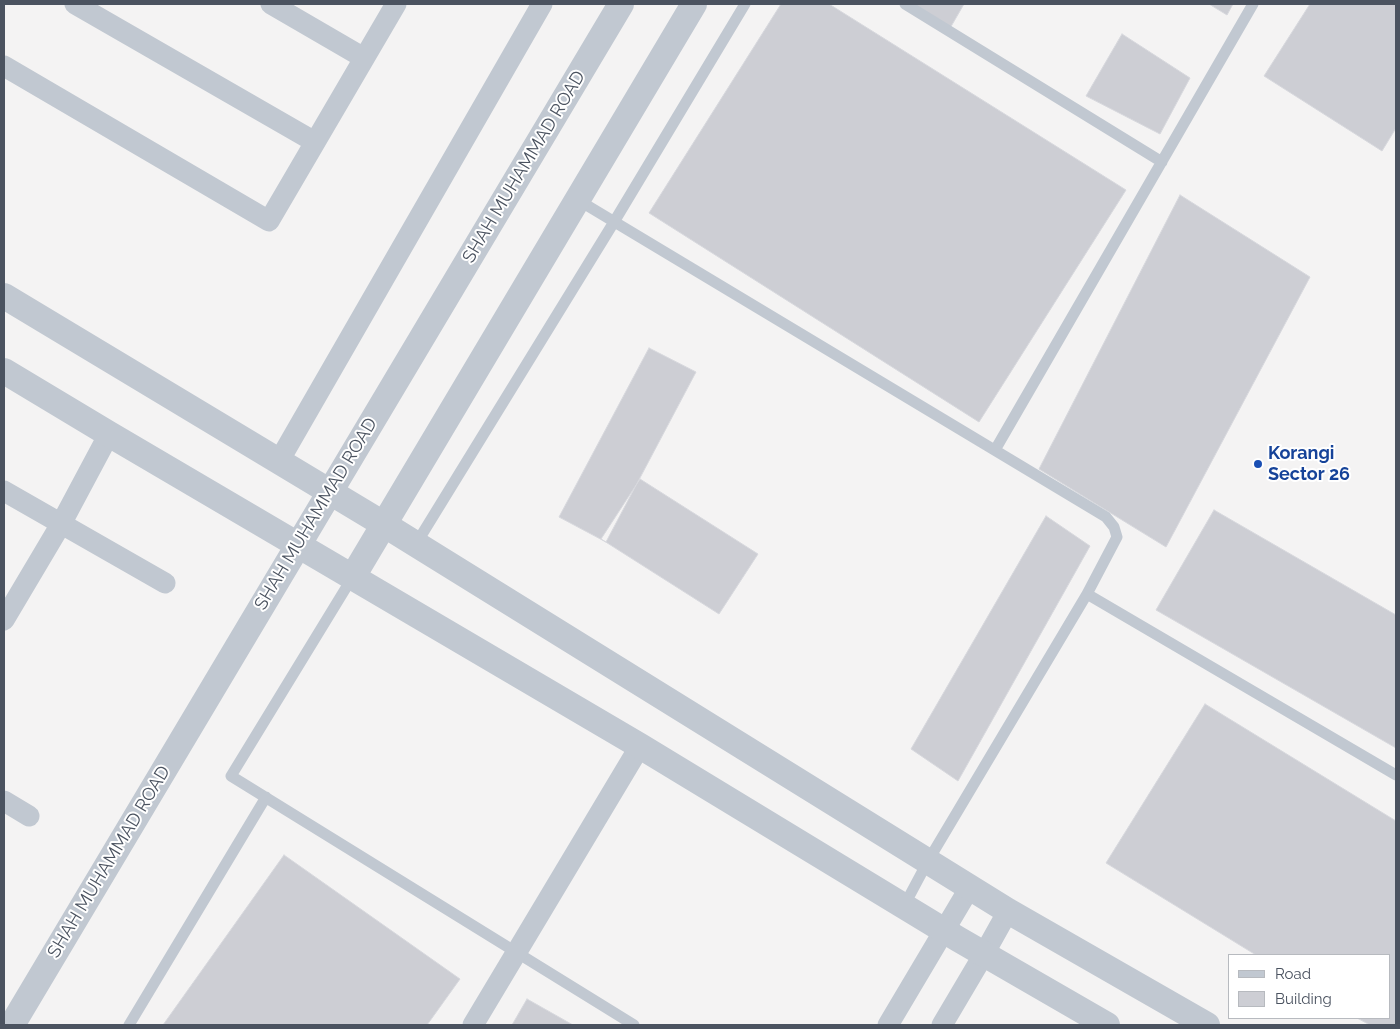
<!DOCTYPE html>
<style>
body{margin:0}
#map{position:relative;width:1400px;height:1029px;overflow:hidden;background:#f4f3f3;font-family:Raleway,sans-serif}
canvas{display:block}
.frame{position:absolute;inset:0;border:5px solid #4b5360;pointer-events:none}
.legend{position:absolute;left:1228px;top:954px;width:162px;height:65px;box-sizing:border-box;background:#fff;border:1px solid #b7babf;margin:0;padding:6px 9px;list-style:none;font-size:15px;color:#4b5360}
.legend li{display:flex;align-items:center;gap:10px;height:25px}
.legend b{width:25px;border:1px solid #b7babf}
</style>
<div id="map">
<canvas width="1400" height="1029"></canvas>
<div class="frame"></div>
<ul class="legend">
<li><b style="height:6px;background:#c1c8d1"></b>Road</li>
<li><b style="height:14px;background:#cdced4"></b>Building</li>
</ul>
</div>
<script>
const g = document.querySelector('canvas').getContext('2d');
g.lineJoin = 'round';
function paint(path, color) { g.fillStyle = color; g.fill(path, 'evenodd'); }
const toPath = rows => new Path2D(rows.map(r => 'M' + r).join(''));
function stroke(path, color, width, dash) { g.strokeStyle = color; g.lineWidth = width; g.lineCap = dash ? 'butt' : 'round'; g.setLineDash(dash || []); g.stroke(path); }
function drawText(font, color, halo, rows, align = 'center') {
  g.font = font + ' Raleway,sans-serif'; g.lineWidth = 4; g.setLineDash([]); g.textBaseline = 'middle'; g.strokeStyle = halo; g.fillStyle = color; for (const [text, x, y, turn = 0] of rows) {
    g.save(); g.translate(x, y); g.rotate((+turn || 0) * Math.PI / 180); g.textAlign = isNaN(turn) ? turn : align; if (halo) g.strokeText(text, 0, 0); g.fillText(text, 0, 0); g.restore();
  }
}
const building = toPath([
 [781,4,829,4,1126,190,979,422,649,213,781,4],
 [906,4,964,4,949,30,906,4],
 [1209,4,1233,4,1227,15,1209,4],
 [1310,4,1396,4,1396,128,1382,151,1264,76,1310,4],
 [1122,34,1190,78,1160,134,1086,96,1122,34],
 [1180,195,1310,277,1166,547,1039,469,1180,195],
 [649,348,696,372,606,542,559,517,649,348],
 [640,479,758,554,719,614,601,539,640,479],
 [1214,510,1396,615,1396,748,1156,610,1214,510],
 [1046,516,1090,546,958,781,911,749,1046,516],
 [1205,704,1396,821,1396,1025,1370,1025,1357,1018,1389,1018,1389,955,1256,955,1106,863,1205,704],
 [284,855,460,979,427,1025,163,1025,284,855],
 [527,999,573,1025,512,1025,527,999]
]);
paint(building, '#cdced4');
stroke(building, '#d7d8dd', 1);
stroke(toPath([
 [905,4,1162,162],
 [578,200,1106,517,1114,527,1117,537,1087,594,1396,775],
 [995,450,1253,4],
 [416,544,614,222,745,4],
 [352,578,231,776,634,1025],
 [904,906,928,861,1087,594],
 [129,1025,266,797]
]), '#c1c8d1', 11);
stroke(toPath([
 [75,4,315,142],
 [271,4,364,58],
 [4,66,269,221,396,4],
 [279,461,542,4],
 [4,491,165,583],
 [4,620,61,524,109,434],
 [4,801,29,816],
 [473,1025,640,746],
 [888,1025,970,887],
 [942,1025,984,954,1008,911]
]), '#c1c8d1', 21);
stroke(toPath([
 [4,296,385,525,1008,911,1207,1025],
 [4,371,109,434,640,746,958,939,1107,1025],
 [352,578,694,4],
 [12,1025,621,4]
]), '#c1c8d1', 26);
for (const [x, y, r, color] of [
 [1258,464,5,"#1a4fb4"]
]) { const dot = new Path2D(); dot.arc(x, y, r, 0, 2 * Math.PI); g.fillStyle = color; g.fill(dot); stroke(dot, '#fff', 2); }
drawText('18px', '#4b5360', '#fff', [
 ["SHAH MUHAMMAD ROAD",524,167,-59],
 ["SHAH MUHAMMAD ROAD",316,514,-59],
 ["SHAH MUHAMMAD ROAD",109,862,-59]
]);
drawText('bold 18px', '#164399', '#fff', [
 ["Korangi",1268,454],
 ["Sector 26",1268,475]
], 'left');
</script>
